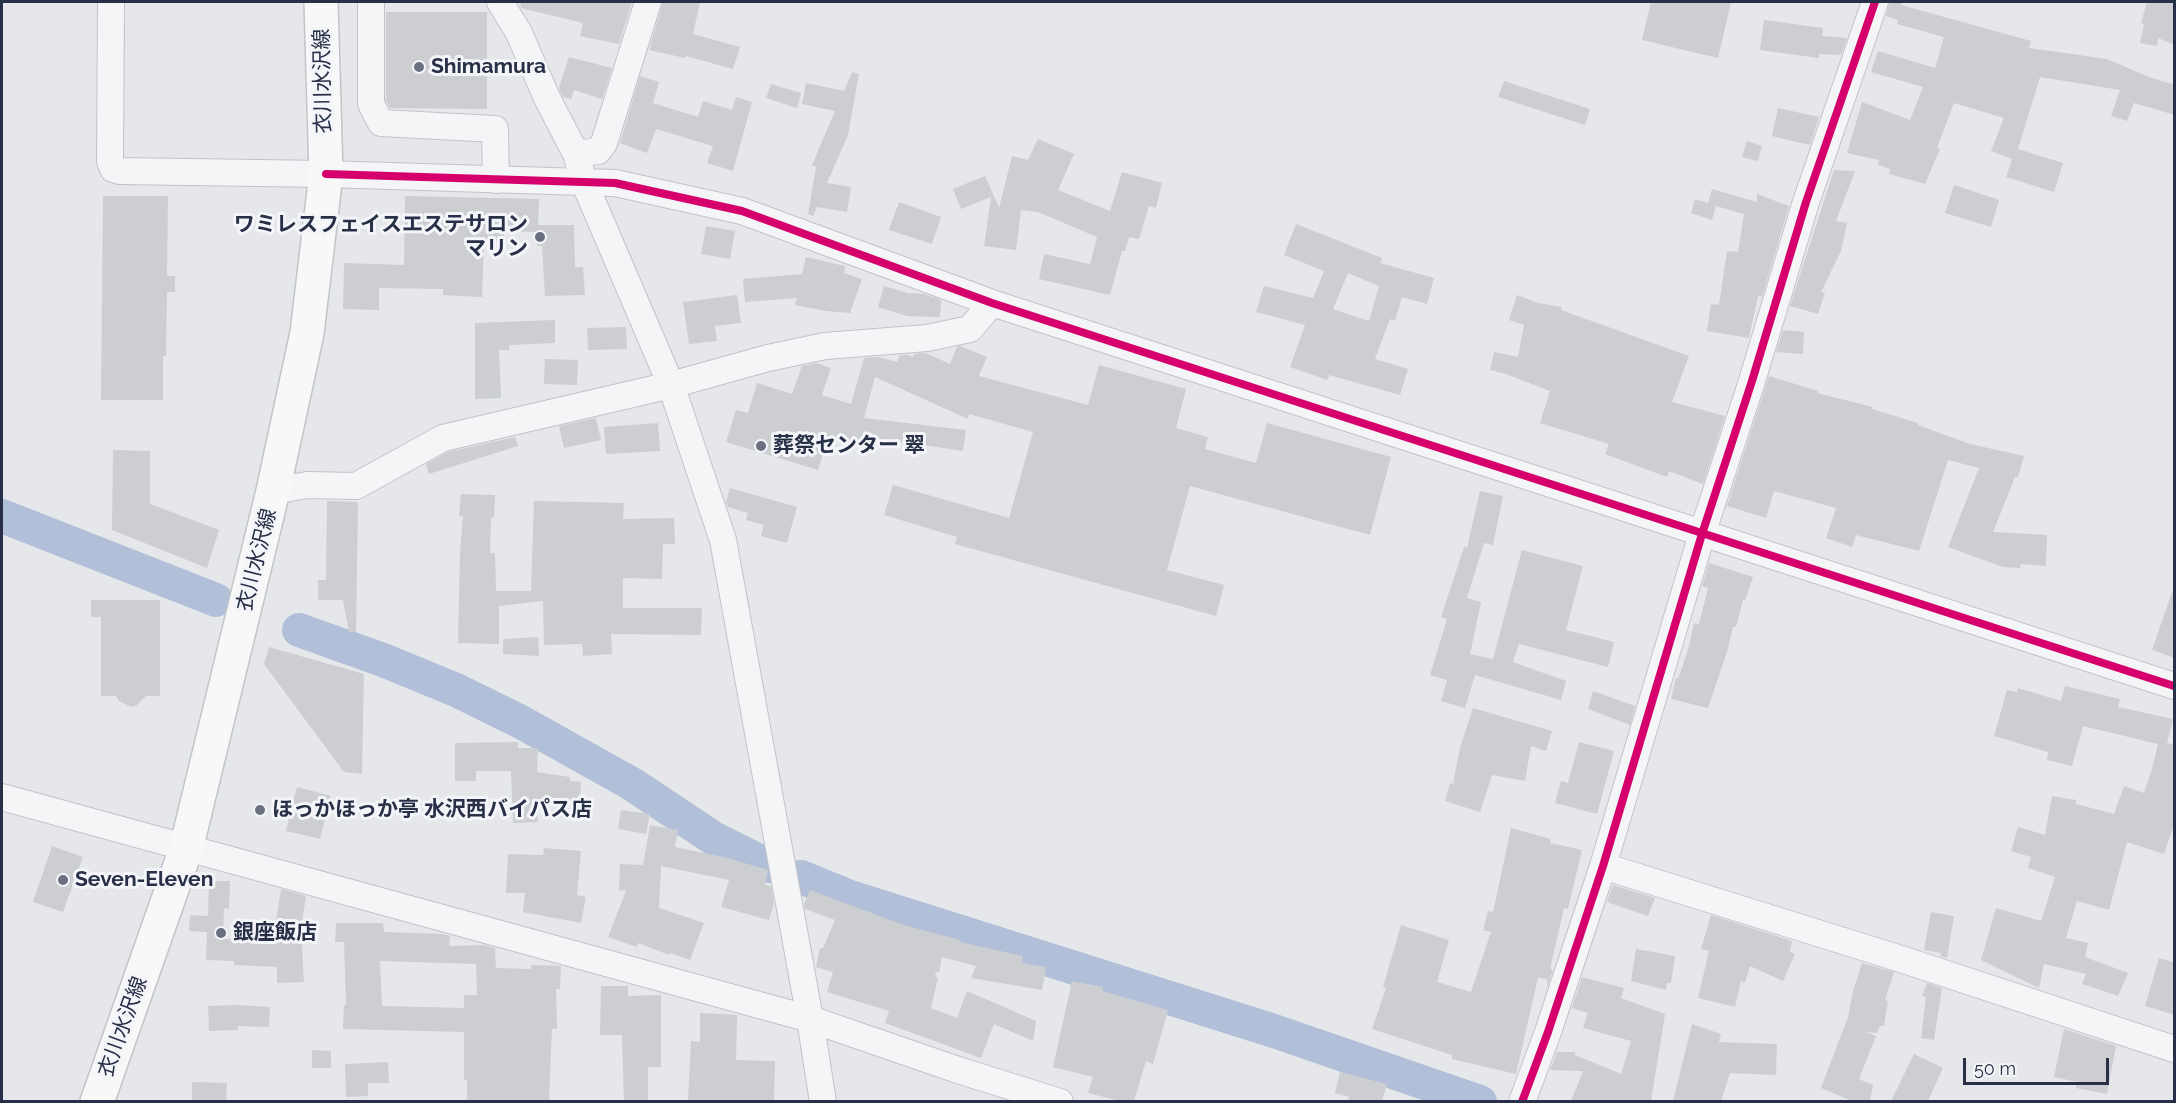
<!DOCTYPE html>
<meta charset="utf-8">
<style>
body{margin:0}
#map{position:relative;width:2176px;height:1103px;overflow:hidden;background:#e5e7ea;font-family:Raleway,sans-serif}
canvas{display:block}
.frame{position:absolute;inset:0;border:3px solid #283047;pointer-events:none}
.scale{position:absolute;left:1963px;top:1058px;width:146px;height:27px;box-sizing:border-box;border:3px solid #283047;border-top:0;padding-left:8px;font-size:18px;line-height:21px;white-space:nowrap;color:#283047;-webkit-text-stroke:4px #f3f5f9;paint-order:stroke}
</style>
<div id="map">
<canvas width="2176" height="1103"></canvas>
<div class="frame"></div>
<div class="scale">50 m</div>
</div>
<script>
const g = document.querySelector('canvas').getContext('2d');
g.lineJoin = 'round';
const toPath = rows => new Path2D(rows.map(r => 'M' + r).join(''));
function stroke(path, color, width, dash) { g.strokeStyle = color; g.lineWidth = width; g.lineCap = dash ? 'butt' : 'round'; g.setLineDash(dash || []); g.stroke(path); }
function paint(path, color) { g.fillStyle = color; g.fill(path, 'evenodd'); }
function drawText(font, color, halo, rows, align = 'center') {
  g.font = font + ' Raleway,"Noto Sans JP",sans-serif'; g.lineWidth = 6; g.setLineDash([]); g.textBaseline = 'middle'; g.strokeStyle = halo; g.fillStyle = color; for (const [text, x, y, turn = 0] of rows) {
    g.save(); g.translate(x, y); g.rotate((+turn || 0) * Math.PI / 180); g.textAlign = isNaN(turn) ? turn : align; if (halo) g.strokeText(text, 0, 0); g.fillText(text, 0, 0); g.restore();
  }
}
stroke(toPath([
 [2,516,216,600],
 [299,630,383,660,456,690,521,722,632,784,713,838,769,866],
 [801,877,850,897,1274,1031,1480,1102]
]), '#b1bfd8', 34);
paint(toPath([
 [520,2,632,2,619,44,580,36,583,23,521,8],
 [663,2,700,2,693,34,740,47,733,69,686,56,685,58,649,50],
 [1651,2,1731,2,1718,58,1642,40],
 [1890,2,1902,2,1901,5,2031,41,2029,48,2107,59,2149,77,2175,85,2175,115,2134,103,2127,121,2111,116,2120,90,2040,77,2018,149,2063,163,2054,192,2006,177,2012,159,1991,151,2004,118,1954,103,1937,148,1940,149,1925,184,1889,174,1890,169,1878,165,1879,160,1847,153,1862,102,1910,120,1923,87,1871,72,1878,51,1935,68,1944,37,1897,24,1898,20,1886,16],
 [2147,2,2175,2,2175,45,2158,38,2157,46,2140,43,2144,24,2141,23],
 [386,12,487,12,487,109,390,108,386,100],
 [1764,20,1823,28,1822,36,1847,38,1841,55,1819,54,1819,58,1760,50],
 [569,57,612,68,602,99,574,90,571,99,563,97,559,88],
 [852,72,859,74,848,135,827,183,851,187,847,212,817,207,813,216,808,214,816,167,812,165,835,111,802,104,806,83,844,91],
 [640,76,659,82,653,103,698,117,703,101,732,110,736,97,752,102,733,171,707,163,713,146,656,129,647,153,620,143],
 [1504,81,1590,109,1585,125,1498,97],
 [771,84,801,93,797,108,766,98],
 [1778,108,1819,117,1810,145,1772,136],
 [1038,139,1074,154,1058,190,1110,211,1122,172,1162,183,1156,208,1149,206,1139,239,1129,237,1125,251,1122,251,1110,295,1039,279,1044,254,1090,264,1097,237,1038,212,1021,210,1016,250,984,246,991,197,961,209,953,189,985,176,999,208,1012,156,1028,160],
 [1747,141,1762,146,1758,161,1742,157],
 [1834,170,1855,171,1836,221,1847,223,1841,251,1821,292,1825,293,1818,314,1790,306],
 [1954,185,1999,200,1991,227,1945,213],
 [1712,189,1757,202,1757,194,1789,206,1762,297,1758,296,1749,338,1707,331,1711,304,1719,305,1727,251,1738,252,1744,214,1716,206,1712,220,1691,213,1695,199,1708,203],
 [103,196,168,196,167,276,175,276,175,292,167,292,166,356,163,356,163,400,101,400],
 [405,196,539,199,538,225,574,225,575,267,583,267,585,295,545,296,542,246,537,246,537,232,504,231,504,241,484,241,482,297,443,295,443,289,379,288,379,310,343,309,344,263,404,265],
 [899,202,941,217,932,244,889,230],
 [1296,224,1382,258,1380,263,1434,278,1427,304,1402,297,1395,321,1390,319,1375,359,1408,369,1400,395,1329,375,1327,380,1290,367,1305,325,1256,312,1264,286,1313,298,1324,271,1284,255],
 [1348,273,1379,286,1369,321,1333,309],
 [706,226,735,231,730,259,701,254],
 [806,257,845,266,844,273,862,279,850,313,826,311,795,305,797,298,745,302,743,279,802,274],
 [884,286,908,293,924,294,941,300,940,317,907,316,878,307],
 [737,295,741,323,715,326,717,341,689,344,683,302],
 [1517,295,1538,303,1562,307,1561,310,1689,356,1672,402,1725,416,1703,484,1669,471,1667,477,1605,454,1609,444,1540,423,1550,391,1506,374,1490,370,1494,352,1518,357,1524,325,1509,320],
 [555,320,555,343,509,345,509,350,499,350,501,398,475,399,475,323],
 [626,327,627,349,588,350,587,328],
 [1783,330,1804,332,1803,354,1776,352],
 [960,346,987,357,979,376,1088,405,1099,365,1186,389,1176,428,1208,437,1205,449,1256,463,1267,423,1391,457,1370,535,1190,486,1167,570,1224,585,1216,616,955,544,957,537,884,515,893,485,1009,518,1033,432,969,414,968,419,875,377,864,418,966,430,963,451,898,441,897,448,871,445,871,447,828,437,818,470,726,442,736,410,748,413,757,383,792,394,802,366,817,363,831,368,822,395,851,404,864,358,878,357,897,362,900,355,908,355,913,357,914,354,926,353,950,364,957,347],
 [545,359,578,360,577,385,544,384],
 [1769,376,1818,391,1817,393,1873,407,1872,409,1918,423,1918,425,1970,444,2024,456,2018,477,2015,477,1993,532,2047,535,2046,566,2021,564,2020,568,2003,567,1948,547,1979,468,1948,460,1919,551,1856,535,1852,547,1826,538,1836,508,1774,491,1766,518,1727,506],
 [596,418,601,440,564,448,559,426],
 [658,423,660,451,606,454,604,427],
 [515,437,518,446,429,474,426,464,448,452],
 [113,450,150,451,150,504,219,530,207,568,112,530],
 [730,488,797,507,787,543,761,536,764,525,746,520,748,513,728,507,726,502],
 [1480,491,1503,496,1493,545,1484,543,1467,598,1481,602,1470,654,1493,659,1522,550,1583,566,1566,630,1614,642,1608,667,1519,644,1513,662,1566,681,1561,700,1475,675,1465,708,1441,701,1447,680,1430,675,1447,619,1441,617,1464,547,1467,548],
 [461,494,495,495,494,518,491,517,490,553,495,553,496,591,531,591,534,501,624,503,623,519,674,518,675,544,663,544,662,579,623,578,623,608,702,608,701,635,611,634,612,654,583,656,582,644,544,645,543,601,499,606,499,644,458,643,460,553,463,516,459,516],
 [327,501,358,502,356,632,349,632,343,600,318,600,318,580,326,580],
 [1709,563,1753,577,1745,600,1743,600,1736,627,1733,627,1727,652,1708,708,1671,699,1676,678,1678,679,1688,650,1694,623,1699,624,1708,588,1702,586],
 [2172,592,2175,593,2175,658,2152,650],
 [91,600,160,600,160,696,146,696,137,705,131,707,119,701,116,696,101,696,101,617,91,617],
 [538,637,539,656,503,654,503,639],
 [269,647,364,674,362,774,344,772,264,664],
 [2065,686,2120,699,2118,707,2173,719,2167,743,2175,745,2175,822,2164,854,2127,842,2109,910,2077,901,2066,938,2088,943,2085,957,2128,973,2118,996,2082,984,2086,974,2044,964,2039,988,1981,960,1996,908,2041,921,2055,877,2028,868,2031,857,2011,851,2018,827,2045,835,2052,796,2076,800,2076,804,2114,814,2124,786,2144,793,2152,769,2158,744,2083,726,2072,766,2047,760,2048,752,1994,736,2007,690,2017,692,2018,688,2061,701],
 [1593,691,1635,706,1630,725,1588,709],
 [1473,708,1552,731,1546,751,1531,746,1525,781,1492,775,1480,812,1445,801,1450,783,1453,784,1460,748],
 [518,742,518,748,538,748,537,772,570,777,570,781,581,782,580,803,537,799,538,822,513,823,511,771,476,771,476,781,455,781,455,743],
 [1579,742,1614,751,1597,814,1555,803,1561,781,1568,783],
 [297,787,331,796,320,839,286,831],
 [621,810,650,814,646,834,618,829],
 [650,825,678,830,675,847,728,858,768,870,765,885,771,886,774,903,769,920,721,907,729,880,661,866,659,908,704,923,690,960,670,953,669,955,638,943,637,947,608,937,626,891,619,890,620,864,643,865],
 [1511,828,1551,839,1550,843,1582,850,1568,909,1564,908,1550,969,1553,970,1547,987,1547,979,1538,978,1516,1074,1452,1059,1452,1055,1372,1029,1386,988,1383,987,1401,925,1449,940,1437,982,1471,992,1491,932,1483,930,1488,911,1493,912],
 [52,846,83,857,63,912,33,902],
 [544,848,581,851,577,895,586,897,581,923,523,912,525,893,506,893,508,854,543,855],
 [209,881,230,881,229,909,224,908,223,939,272,940,272,928,275,928,281,889,306,896,301,928,304,982,277,983,277,967,234,965,234,961,206,960,207,932,189,931,190,915,208,916],
 [1613,885,1655,898,1648,916,1607,902],
 [810,890,904,925,960,940,960,942,1023,956,1022,963,1046,967,1042,990,971,978,976,966,942,957,939,973,936,972,935,977,938,978,931,1008,957,1018,967,991,1036,1021,1033,1041,994,1024,981,1058,885,1023,889,1011,827,992,833,972,816,967,820,948,823,948,835,920,805,909,804,904],
 [1931,912,1954,916,1947,958,1940,956,1941,953,1924,950],
 [1711,915,1792,941,1790,952,1795,954,1783,981,1750,966,1745,983,1741,981,1735,1007,1698,998,1709,951,1701,949],
 [336,923,383,923,384,932,442,934,450,936,449,946,484,945,495,948,496,968,531,969,531,965,561,966,560,989,556,989,557,1029,552,1029,549,1101,467,1101,467,1080,464,1080,464,1032,343,1029,344,1005,346,1005,344,942,335,942],
 [380,961,476,964,477,995,464,995,464,1008,382,1006],
 [1636,949,1675,956,1671,983,1667,983,1666,990,1631,981],
 [2159,958,2175,963,2175,1015,2145,1006],
 [1862,963,1894,972,1885,1000,1888,1001,1884,1026,1880,1026,1877,1033,1866,1032,1876,1036,1859,1079,1873,1085,1870,1101,1852,1101,1821,1088,1848,1017,1853,991],
 [1582,977,1624,988,1621,998,1665,1014,1651,1101,1571,1101,1583,1071,1550,1070,1557,1052,1575,1052,1575,1055,1621,1074,1631,1041,1583,1028,1588,1013,1572,1008],
 [1072,981,1103,987,1102,991,1168,1010,1153,1064,1146,1061,1134,1101,1120,1101,1088,1093,1093,1077,1053,1067],
 [1927,983,1942,988,1934,1040,1921,1038,1926,997,1922,996],
 [601,986,628,986,628,996,661,995,661,1067,648,1067,648,1101,624,1101,622,1035,600,1035],
 [237,1005,270,1007,269,1027,238,1026,238,1030,209,1031,208,1006],
 [700,1013,737,1015,736,1060,775,1061,774,1101,688,1101,691,1041,700,1042],
 [1692,1024,1721,1034,1719,1042,1777,1044,1776,1075,1730,1073,1721,1101,1673,1101],
 [2064,1029,2116,1046,2107,1094,2076,1088,2077,1082,2054,1077],
 [312,1050,331,1051,331,1068,312,1068],
 [1914,1054,1943,1068,1928,1101,1891,1101],
 [388,1062,389,1083,368,1083,368,1096,346,1097,345,1064],
 [1340,1072,1387,1084,1382,1101,1348,1101,1349,1097,1335,1093],
 [192,1082,227,1083,226,1101,192,1101]
]), '#ccced2');
const minor = toPath([
 [111,2,110,161,113,169,120,171,326,174,615,183,742,211,992,303,2174,686],
 [371,2,371,104,381,123,495,129,496,180],
 [500,2,519,33,547,98,576,154,584,182,671,385,723,540,810,1019,823,1102],
 [576,154,598,151,604,143,648,2],
 [273,491,307,485,356,486,443,438,671,385,768,358,825,346,927,338,970,329,992,303],
 [2,797,810,1019,958,1070,1060,1102],
 [1603,866,1901,959,2174,1049],
 [1522,1102,1548,1032,1603,866,1702,534,1752,381,1806,202,1875,2]
]);
const major = toPath([
 [97,1102,186,849,273,491,307,333,326,174,321,2]
]);
stroke(minor, '#c2c3c8', 28);
stroke(major, '#c1c4c8', 36);
stroke(minor, '#f4f5f7', 26);
stroke(major, '#f8f8f8', 33);
stroke(toPath([
 [326,174,615,183,742,211,992,303,2174,686],
 [1522,1102,1548,1032,1603,866,1702,534,1752,381,1806,202,1875,2]
]), '#d6006c', 8);
for (const [x, y, r, color] of [
 [419,67,6,"#6a7080"],
 [540,237,6,"#6a7080"],
 [761,446,6,"#6a7080"],
 [260,810,6,"#6a7080"],
 [63,880,6,"#6a7080"],
 [221,933,6,"#6a7080"]
]) { const dot = new Path2D(); dot.arc(x, y, r, 0, 2 * Math.PI); g.fillStyle = color; g.fill(dot); stroke(dot, '#f3f5f9', 2); }
drawText('bold 21px', '#283047', '#f3f5f9', [
 ["Shimamura",431,67],
 ["ワミレスフェイスエステサロン",528,225,"right"],
 ["マリン",528,249,"right"],
 ["葬祭センター 翠",773,446],
 ["ほっかほっか亭 水沢西バイパス店",272,810],
 ["Seven-Eleven",75,880],
 ["銀座飯店",233,933]
], 'left');
drawText('21px', '#283047', '#f3f5f9', [
 ["衣川水沢線",323,81,-91],
 ["衣川水沢線",257,560,-76],
 ["衣川水沢線",123,1027,-70]
]);
</script>
